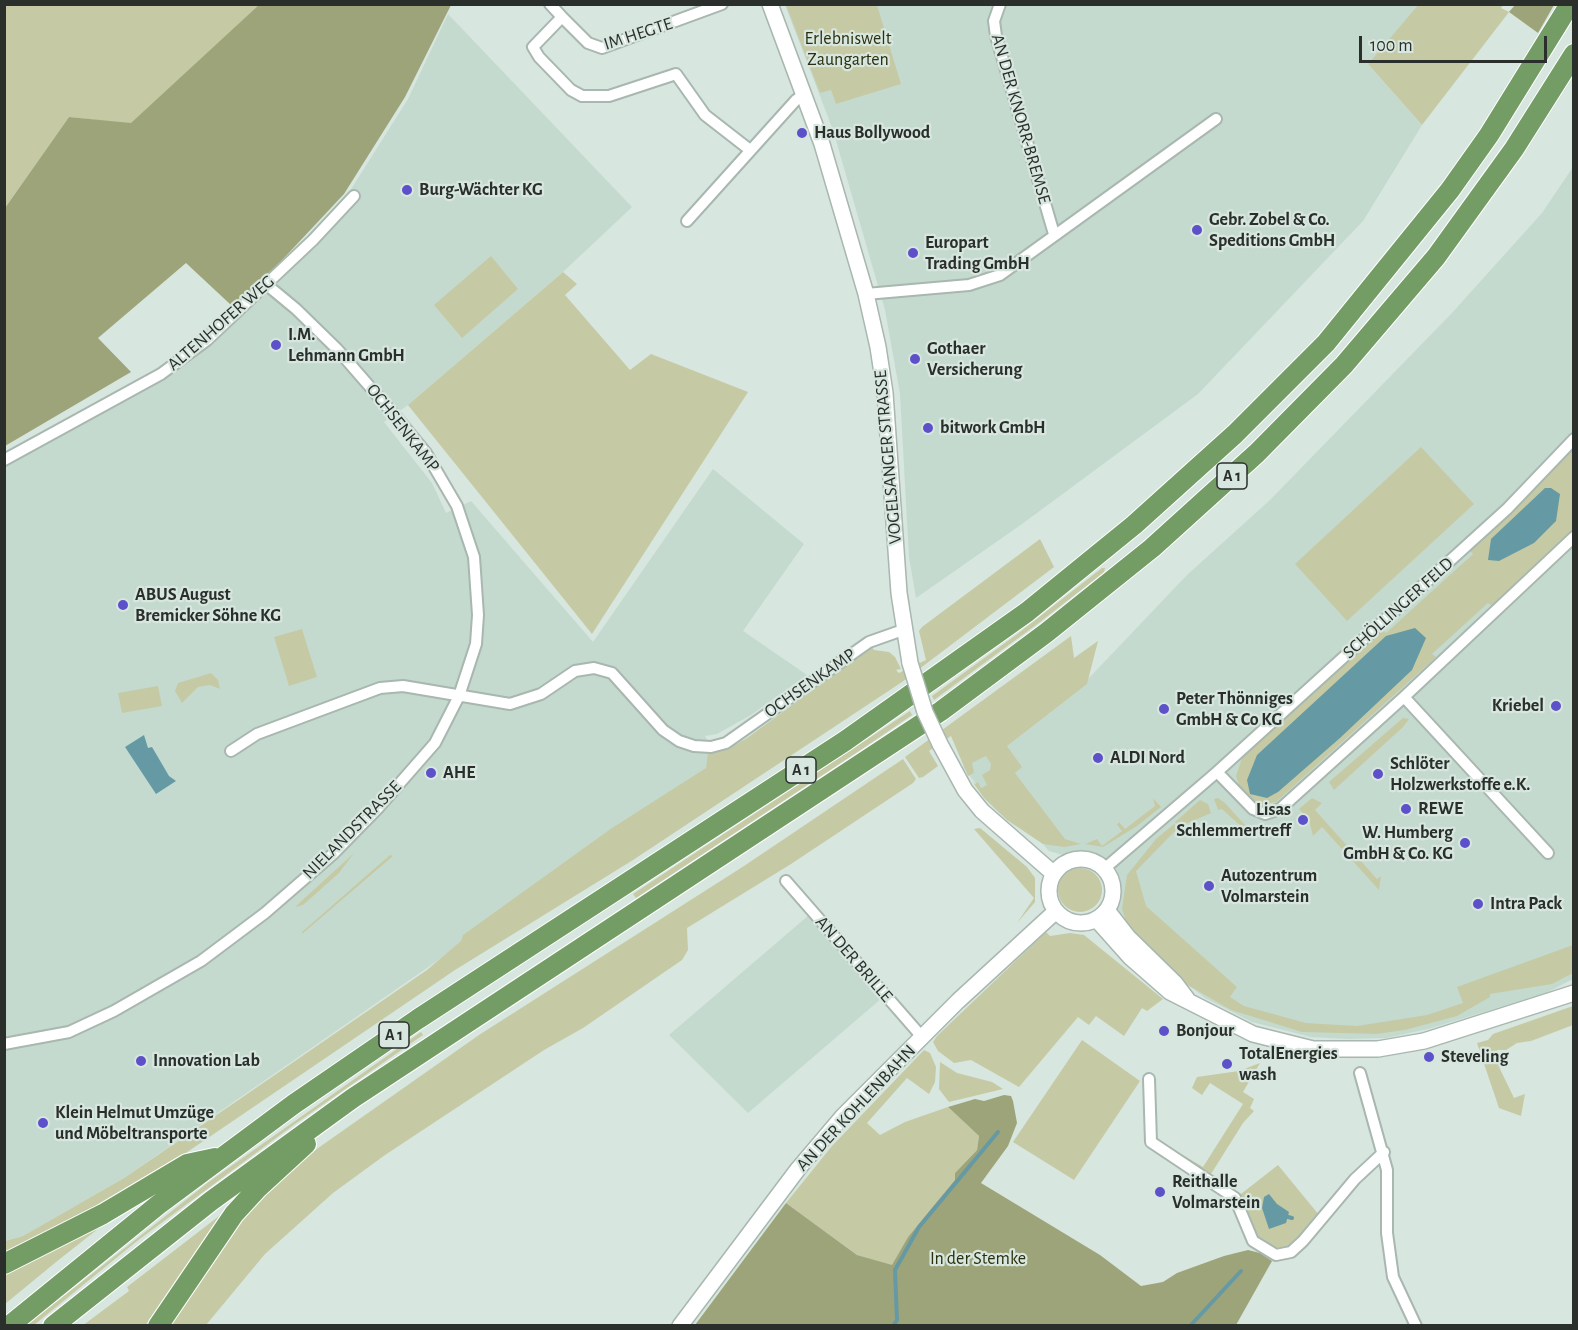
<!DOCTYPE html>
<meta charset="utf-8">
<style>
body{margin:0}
#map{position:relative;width:1578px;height:1330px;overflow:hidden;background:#d7e6de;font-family:"Alegreya Sans",sans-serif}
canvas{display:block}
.frame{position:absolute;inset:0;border:6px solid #2a2f2c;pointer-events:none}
.scale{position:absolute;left:1359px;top:36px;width:188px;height:27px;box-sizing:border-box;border:3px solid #2a2f2c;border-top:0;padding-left:8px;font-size:18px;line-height:21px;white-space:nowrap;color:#2a2f2c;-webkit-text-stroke:4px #d7e6de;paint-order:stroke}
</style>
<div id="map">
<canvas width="1578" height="1330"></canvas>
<div class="frame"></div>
<div class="scale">100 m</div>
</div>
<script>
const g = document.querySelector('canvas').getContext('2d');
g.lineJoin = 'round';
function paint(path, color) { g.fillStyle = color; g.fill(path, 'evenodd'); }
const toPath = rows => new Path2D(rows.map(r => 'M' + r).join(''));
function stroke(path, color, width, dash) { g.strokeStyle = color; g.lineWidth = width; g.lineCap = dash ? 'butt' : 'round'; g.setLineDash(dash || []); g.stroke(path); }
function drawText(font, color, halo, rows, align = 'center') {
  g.font = font + ' "Alegreya Sans",sans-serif'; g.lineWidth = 4.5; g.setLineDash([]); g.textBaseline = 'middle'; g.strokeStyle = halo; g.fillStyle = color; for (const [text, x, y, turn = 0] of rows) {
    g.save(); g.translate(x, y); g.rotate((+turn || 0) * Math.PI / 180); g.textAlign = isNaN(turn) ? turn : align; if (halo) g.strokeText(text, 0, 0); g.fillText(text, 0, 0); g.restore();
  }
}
paint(toPath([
 [785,5,1419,5,1368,64,1422,125,1363,221,1198,394,1022,524,916,598,909,557,900,394,885,310,833,130],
 [448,14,632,207,563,272,408,405,384,422,432,483,446,513,471,501,593,642,713,469,804,544,743,631,807,675,751,715,717,734,705,736,721,764,124,1178,23,1236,5,1241,4,459,164,365,296,248,346,197,408,99],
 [1573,167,1573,979,1546,993,1428,1029,1386,1038,1347,1039,1311,1037,1252,1022,1205,998,1141,947,1116,909,1119,877,1103,860,1084,852,1063,855,1049,851,1043,844,995,809,963,767,1006,744,1089,678,1187,575,1270,500,1451,314,1542,213],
 [809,915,882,998,748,1113,669,1035]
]), '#c5dacf');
paint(toPath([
 [1419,4,1503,5,1501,8,1509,12,1422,125,1368,64],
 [5,5,260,5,131,124,69,117,5,208],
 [786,5,877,5,901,84,836,104,831,90,820,93],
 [491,256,518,289,462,338,434,305],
 [563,272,577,284,565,295,630,370,651,354,748,392,592,634,408,405],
 [1421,447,1474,504,1347,621,1295,564],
 [1573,449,1574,530,1492,606,1488,603,1432,654,1436,657,1276,802,1261,805,1251,800,1239,785,1236,776,1242,758,1383,630,1386,633,1473,554,1470,551],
 [1040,539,1054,567,902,682,633,860,455,970,149,1178,5,1254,5,1241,23,1236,124,1178,237,1101,427,970,461,941,463,935,612,828,706,768,708,753,728,749,747,738,872,647,874,650,889,652,895,657,901,669,896,670,899,673,926,660,919,631,922,627],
 [1102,568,1105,568,1104,572,1040,622,934,700,932,696,1016,635],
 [302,629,317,677,289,686,274,637],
 [1071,636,1074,658,1098,641,1087,684,1007,746,1022,767,1015,773,1065,839,1081,844,1064,847,1043,844,1007,820,984,798,972,781,975,784,978,782,981,788,987,785,982,775,990,770,991,764,986,756,972,763,974,773,968,776,951,736,929,751,938,766,923,777,919,778,905,757],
 [211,673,218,680,220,689,210,685,198,687,182,703,175,691,178,683],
 [158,686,162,706,122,713,118,693],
 [910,711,912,715,865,747,636,898,633,894],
 [1403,718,1409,719,1403,727,1334,790,1329,782],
 [903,759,916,779,913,783,791,864,687,928,688,950,682,960,583,1028,544,1050,385,1155,333,1193,265,1254,206,1325,164,1326,232,1226,294,1165,479,1035,744,866],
 [1153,798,1161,807,1137,826,1103,847,1085,844,1097,839,1102,846,1122,831,1117,825,1119,822,1125,829,1155,806],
 [1218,798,1225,803,1254,835,1246,831,1222,809,1218,810,1214,799],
 [1312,798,1322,803,1315,810,1377,879,1381,876,1379,890,1322,827,1313,836,1309,820,1299,809],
 [1200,800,1208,804,1211,813,1179,827,1175,822],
 [1174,824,1178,828,1136,871,1146,906,1237,987,1230,997,1244,1006,1306,1023,1357,1026,1427,1015,1463,1003,1457,987,1573,945,1573,973,1552,984,1490,994,1490,997,1457,1016,1405,1030,1376,1034,1302,1032,1231,1010,1184,983,1122,924,1126,921,1122,909,1127,875,1156,839],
 [980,828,1027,867,1035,878,1035,902,1017,923,1034,898,974,829],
 [354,853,339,873,303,905,295,907],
 [390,855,393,856,302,934,302,932],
 '1058 890a22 22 0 1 1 44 0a22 22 0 1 1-44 0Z',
 [1046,932,1050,936,1070,933,1084,935,1163,999,1147,1011,1142,1008,1124,1036,1096,1016,1089,1025,1078,1017,1019,1087,971,1060,954,1063,938,1051,933,1042,937,1036],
 [1573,1006,1573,1025,1531,1041,1517,1043,1506,1050,1497,1050,1496,1056,1500,1069,1514,1098,1525,1094,1521,1116,1499,1108,1477,1043,1488,1040,1493,1034],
 [421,1032,423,1035,295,1124,137,1241,34,1325,27,1325,210,1181],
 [1082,1040,1140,1081,1074,1180,1013,1142],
 [924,1050,930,1053,936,1067,935,1082,929,1094,907,1078,867,1123,880,1135,905,1122,948,1107,979,1136,977,1150,955,1173,956,1180,908,1237,892,1266,857,1255,786,1203,832,1146],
 [940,1062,957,1073,992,1082,1003,1089,949,1102,939,1089],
 [1260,1063,1243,1092,1254,1099,1250,1108,1254,1111,1243,1123,1211,1174,1241,1194,1278,1165,1319,1215,1294,1242,1286,1247,1275,1248,1267,1245,1253,1232,1238,1196,1161,1142,1203,1167,1243,1104,1210,1083,1202,1095,1192,1088,1197,1077,1239,1071],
 [223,1213,150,1325,82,1326,129,1291,127,1287],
 [108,1221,56,1262,5,1304,5,1274]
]), '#c5caa5');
paint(toPath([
 [260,4,451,5,405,97,344,194,269,274,231,305,186,263,98,338,131,372,5,446,5,208,69,117,131,123],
 [1515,5,1515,4,1554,5,1538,33,1509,12],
 [1004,1095,1011,1096,1013,1101,1017,1123,1008,1146,981,1183,1100,1255,1141,1286,1163,1282,1177,1273,1224,1256,1248,1250,1260,1253,1272,1261,1236,1325,695,1325,786,1203,857,1255,892,1265,908,1237,955,1180,955,1173,977,1150,979,1136,948,1107,975,1099,984,1101]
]), '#9ea47a');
paint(toPath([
 [1545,488,1551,488,1560,494,1556,521,1534,543,1499,561,1488,560,1491,539],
 [1415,628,1426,638,1412,670,1340,738,1278,792,1267,798,1250,794,1247,780,1257,755,1386,636],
 [144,735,148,748,152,747,169,776,176,781,156,794,125,747],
 [1269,1194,1277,1204,1289,1212,1286,1223,1269,1229,1262,1208,1264,1197]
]), '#659aa4');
stroke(toPath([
 [1288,1217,1292,1218],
 [893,1326,897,1320,895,1270,919,1227,998,1132],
 [1190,1326,1241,1271]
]), '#659aa4', 4);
const street = toPath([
 [550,4,562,17],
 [722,4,602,48,588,43,562,17,533,47,539,57,571,90,582,96,609,96,676,74,705,115,750,150],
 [1000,4,994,21,996,36,1054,234],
 [687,221,796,100,803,95],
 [866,294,969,285,1000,275,1216,119],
 [4,460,161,374,207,340,313,240,354,196],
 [1404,697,1548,853],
 [231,751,257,734,380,688,403,686,510,704,541,694,575,671,594,668,612,673,663,730,679,741,694,746,711,747,726,743,869,642,903,630],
 [1217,772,1253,809,1265,814,1280,809,1404,697,1574,537],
 [1104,869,1217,772,1507,509,1574,439],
 [786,881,922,1037],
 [4,1044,69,1032,114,1011,201,961,265,913,333,854,379,807,435,743,459,696,476,644,478,615,474,557,457,506,426,453,397,418,337,349,296,309,267,285],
 [1360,1073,1387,1170,1387,1233,1393,1277,1416,1326],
 [1149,1079,1151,1142,1235,1198,1253,1241,1276,1255,1291,1252,1303,1241,1355,1179,1384,1152]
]);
const secondary = toPath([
 [770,4,822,144,866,294,878,347,885,393,899,593,910,663],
 [940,744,965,790,982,811,1054,874],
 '1049 891a32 32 0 1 1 64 0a32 32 0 1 1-64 0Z',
 [1107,910,1128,937,1175,983,1187,999],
 [1097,920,1130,957,1170,992,1253,1034,1313,1049,1378,1049,1424,1041,1574,993],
 [680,1326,798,1169,843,1116,958,1001,1056,911]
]);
const highway = toPath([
 [4,1264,103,1214,187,1164,215,1158],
 [9,1326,158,1205,294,1104,418,1019,845,741,1027,612,1134,525,1235,434,1326,343,1450,190,1489,135,1570,4],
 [53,1326,211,1201,353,1098,941,711,1046,633,1152,548,1257,453,1344,365,1436,257,1514,149,1574,54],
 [158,1326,234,1214,257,1189,306,1144]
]);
stroke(street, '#a8b7af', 14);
stroke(secondary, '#a8b7af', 18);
stroke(highway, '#fff', 22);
stroke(street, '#fff', 10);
stroke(secondary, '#fff', 15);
stroke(highway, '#749d66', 20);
const secondaryBridge = toPath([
 [910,663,925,712,940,744]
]);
stroke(secondaryBridge, '#a8b7af', 18, []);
stroke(secondaryBridge, '#fff', 15);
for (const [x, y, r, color] of [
 [802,133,6,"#5d51c9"],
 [407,190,6,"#5d51c9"],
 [1197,230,6,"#5d51c9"],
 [913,253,6,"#5d51c9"],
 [276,345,6,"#5d51c9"],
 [915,359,6,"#5d51c9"],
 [928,428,6,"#5d51c9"],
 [123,605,6,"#5d51c9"],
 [1556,706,6,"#5d51c9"],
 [1164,709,6,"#5d51c9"],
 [1098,758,6,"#5d51c9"],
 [431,773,6,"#5d51c9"],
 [1378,774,6,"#5d51c9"],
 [1406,809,6,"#5d51c9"],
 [1303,820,6,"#5d51c9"],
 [1465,843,6,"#5d51c9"],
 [1209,886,6,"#5d51c9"],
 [1478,904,6,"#5d51c9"],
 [1164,1031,6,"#5d51c9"],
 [1429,1057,6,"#5d51c9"],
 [141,1061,6,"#5d51c9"],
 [1227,1064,6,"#5d51c9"],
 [43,1123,6,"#5d51c9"],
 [1160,1192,6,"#5d51c9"]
]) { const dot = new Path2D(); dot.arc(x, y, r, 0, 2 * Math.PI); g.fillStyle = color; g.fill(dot); stroke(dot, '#d7e6de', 2); }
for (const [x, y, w] of [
 [1232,476,30],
 [801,770,30],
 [394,1035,30]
]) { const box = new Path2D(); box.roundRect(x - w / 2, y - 13, w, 26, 4.5); g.fillStyle = '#d7e6de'; g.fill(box); stroke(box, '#2a2f2c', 1.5); }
drawText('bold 16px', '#2a2f2c', null, [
 ["A 1",1232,476],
 ["A 1",801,770],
 ["A 1",394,1035]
]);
drawText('18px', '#2a2f2c', '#d7e6de', [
 ["IM HEGTE",638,34,-18],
 ["AN DER KNORR-BREMSE",1021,119,74],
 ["ALTENHOFER WEG",221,323,-41],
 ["OCHSENKAMP",403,428,52],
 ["VOGELSANGER STRASSE",888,457,-95],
 ["SCHÖLLINGER FELD",1398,608,-42],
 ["OCHSENKAMP",810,683,-35],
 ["NIELANDSTRASSE",352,830,-45],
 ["AN DER BRILLE",854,959,49],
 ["AN DER KOHLENBAHN",856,1108,-47]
]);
drawText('18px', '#2c2f0d', '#d7e6de', [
 ["Erlebniswelt",848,39],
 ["Zaungarten",848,60],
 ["In der Stemke",978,1259]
]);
drawText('bold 18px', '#2a2f2c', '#d7e6de', [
 ["Haus Bollywood",814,133],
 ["Burg-Wächter KG",419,190],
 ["Gebr. Zobel & Co.",1209,220],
 ["Speditions GmbH",1209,241],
 ["Europart",925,243],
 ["Trading GmbH",925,264],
 ["I.M.",288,335],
 ["Lehmann GmbH",288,356],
 ["Gothaer",927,349],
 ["Versicherung",927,370],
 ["bitwork GmbH",940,428],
 ["ABUS August",135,595],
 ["Bremicker Söhne KG",135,616],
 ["Peter Thönniges",1176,699],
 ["GmbH & Co KG",1176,720],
 ["Kriebel",1544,706,"right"],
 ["ALDI Nord",1110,758],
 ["Schlöter",1390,764],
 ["Holzwerkstoffe e.K.",1390,785],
 ["AHE",443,773],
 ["REWE",1418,809],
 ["Lisas",1291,810,"right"],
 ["Schlemmertreff",1291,831,"right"],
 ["W. Humberg",1453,833,"right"],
 ["GmbH & Co. KG",1453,854,"right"],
 ["Autozentrum",1221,876],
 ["Volmarstein",1221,897],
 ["Intra Pack",1490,904],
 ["Bonjour",1176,1031],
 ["TotalEnergies",1239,1054],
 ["wash",1239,1075],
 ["Steveling",1441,1057],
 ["Innovation Lab",153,1061],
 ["Klein Helmut Umzüge",55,1113],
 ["und Möbeltransporte",55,1134],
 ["Reithalle",1172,1182],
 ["Volmarstein",1172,1203]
], 'left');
</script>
